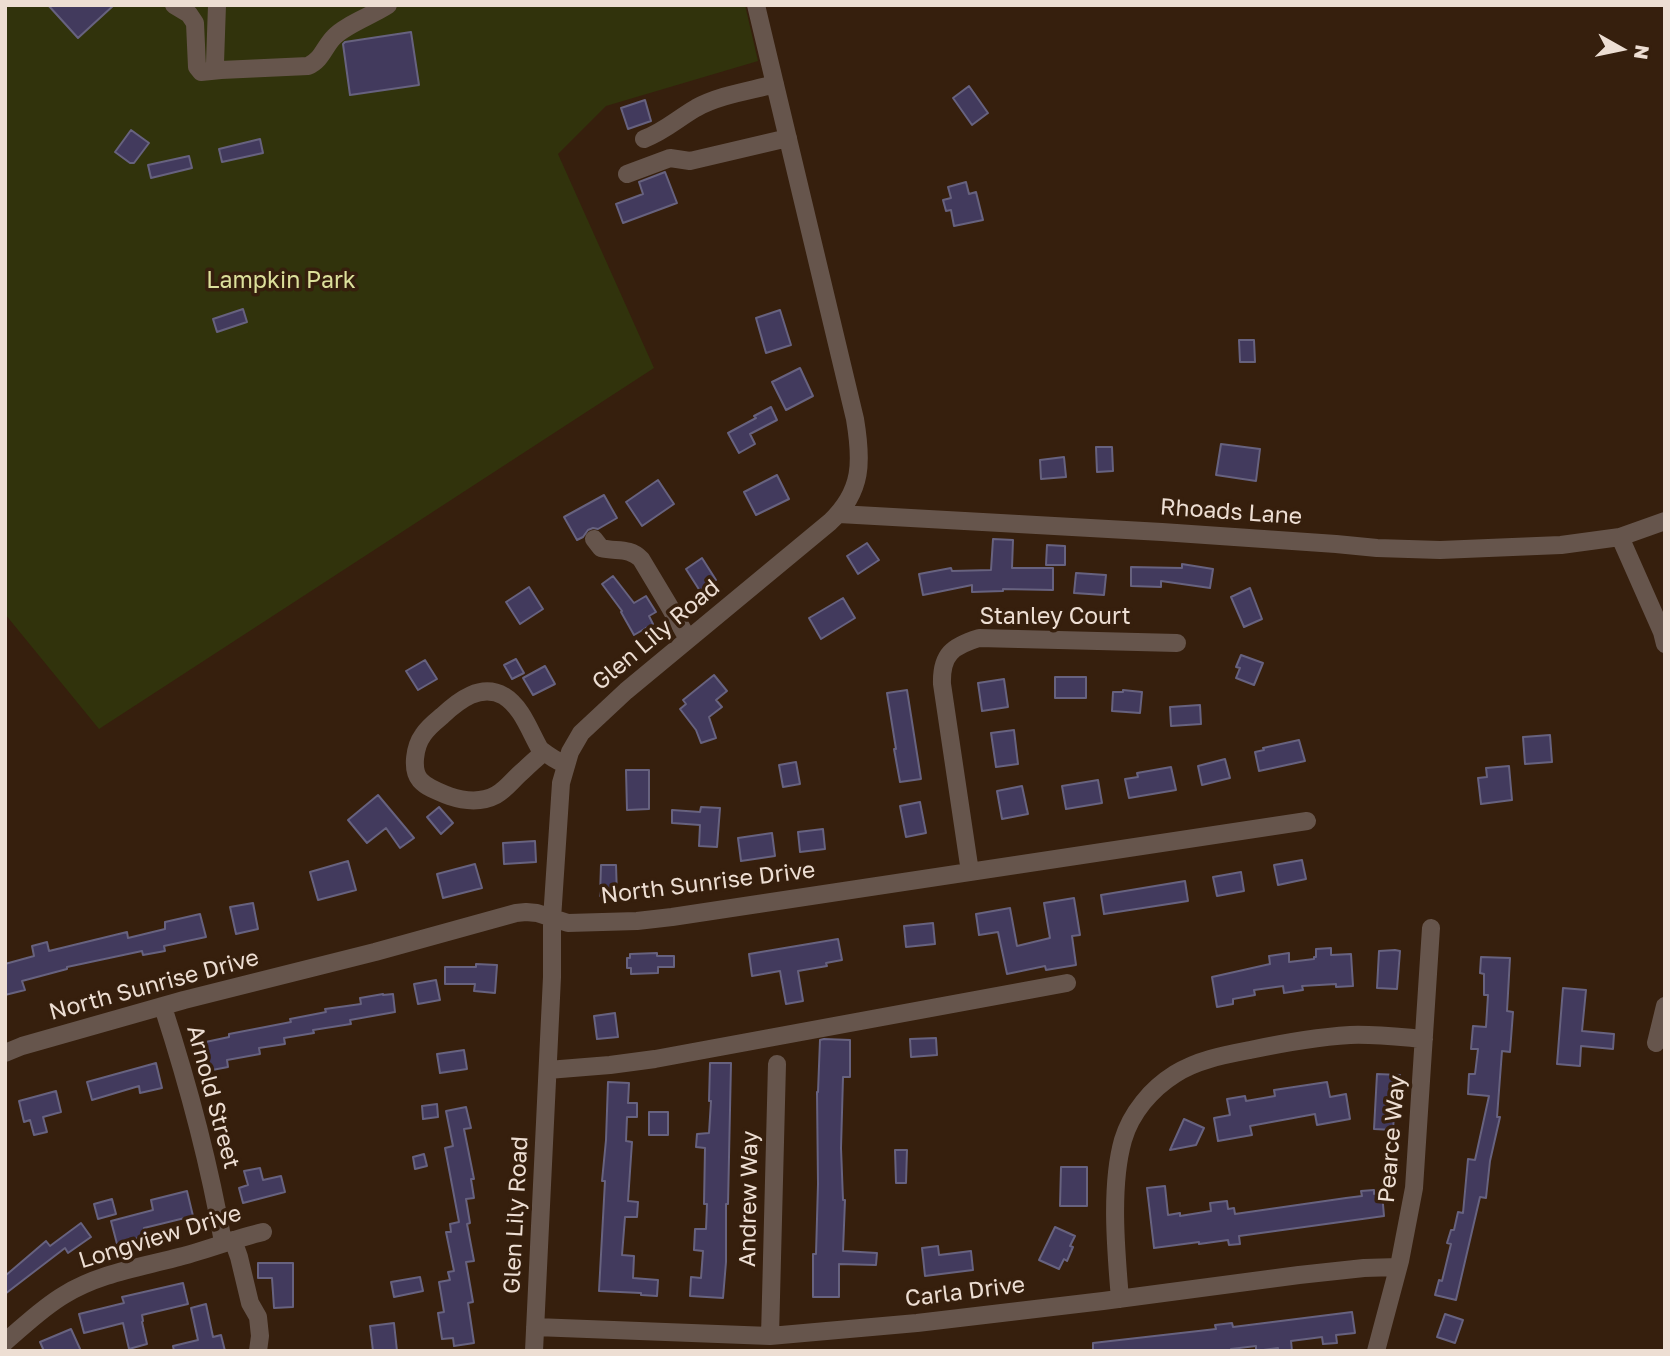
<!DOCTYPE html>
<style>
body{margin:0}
#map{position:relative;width:1670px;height:1356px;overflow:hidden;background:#361f0d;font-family:"Golos Text",sans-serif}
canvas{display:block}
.frame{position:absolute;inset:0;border:7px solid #edded3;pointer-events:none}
.north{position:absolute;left:1586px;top:14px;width:70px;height:70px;-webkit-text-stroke:5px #361f0d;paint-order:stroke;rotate:99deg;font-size:19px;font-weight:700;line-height:28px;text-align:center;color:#edded3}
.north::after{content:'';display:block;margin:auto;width:24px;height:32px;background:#edded3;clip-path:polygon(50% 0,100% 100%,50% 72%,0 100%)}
</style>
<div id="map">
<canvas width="1670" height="1356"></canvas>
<div class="frame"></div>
<div class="north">N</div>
</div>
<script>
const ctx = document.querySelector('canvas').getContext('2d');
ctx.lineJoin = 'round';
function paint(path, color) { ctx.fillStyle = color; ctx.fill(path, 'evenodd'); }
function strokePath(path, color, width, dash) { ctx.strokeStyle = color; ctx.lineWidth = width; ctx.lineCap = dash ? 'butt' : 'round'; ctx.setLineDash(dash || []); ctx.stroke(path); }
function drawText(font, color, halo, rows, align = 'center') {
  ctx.font = font + ' "Golos Text",sans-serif'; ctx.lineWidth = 7; ctx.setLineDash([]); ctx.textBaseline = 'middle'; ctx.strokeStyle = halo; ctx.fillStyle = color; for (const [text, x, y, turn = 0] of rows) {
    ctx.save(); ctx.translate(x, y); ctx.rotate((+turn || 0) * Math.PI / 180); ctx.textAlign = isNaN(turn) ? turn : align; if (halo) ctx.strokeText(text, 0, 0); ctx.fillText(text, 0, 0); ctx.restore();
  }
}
const green = new Path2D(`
 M5,5H745L758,61L606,106L558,154L654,368L99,729L5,614Z`);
const building = new Path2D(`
 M48,5H114L78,38Z
 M411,32L419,85L350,95L343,44L345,42Z
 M969,86L988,113L972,125L953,98Z
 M645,100L651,121L628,129L621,108Z
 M131,130L149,143L134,163H130L115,152Z
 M260,139L263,153L222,162L219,149Z
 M189,156L192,168L151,178L148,165Z
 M665,172L677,203L623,223L616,204L643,194L639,182Z
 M966,182L969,194L976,192L983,220L954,226L951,210L946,211L943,200L951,198L948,187Z
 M243,309L247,322L217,332L213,319Z
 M780,310L791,345L766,353L756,318Z
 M1239,340H1254L1255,362H1240Z
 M800,368L813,396L786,410L772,382Z
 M771,407L777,420L750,434L755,444L739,453L728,433L756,418L754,416Z
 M1221,444L1260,449L1256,481L1216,475Z
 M1096,447H1112L1113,471L1097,472Z
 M1064,457L1066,477L1041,479L1040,460Z
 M777,475L789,499L756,515L744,492Z
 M658,480L674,504L642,526L626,502Z
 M604,495L617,518L598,529L593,528L588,530L583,537L577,540L564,517Z
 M993,539L1013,540L1012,568H1053V590L1003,589V591L972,592V585L923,595L919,574L951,568L952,571L991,570Z
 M867,543L879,560L858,574L847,556Z
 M1047,545L1065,546V565H1046Z
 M702,558L716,580L700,591L686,569Z
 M1182,564L1213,569L1210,588L1161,581V587L1131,586V567L1182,568Z
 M1076,573L1106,575L1104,595L1074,593Z
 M613,576L634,603L646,596L656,612L649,616L653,624L634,635L621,612L622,611L602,584Z
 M529,587L543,609L520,624L506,602Z
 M1250,588L1262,619L1244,627L1231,597Z
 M843,598L855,618L821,639L809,618Z
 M1241,655L1263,663L1254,685L1236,678L1240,668L1236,667Z
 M516,659L524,673L512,679L504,665Z
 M425,660L437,679L418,690L406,671Z
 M545,666L555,684L533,695L523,678Z
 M714,675L727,691L716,700L722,707L709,717L716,738L701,743L696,730L680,709L686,704L683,700Z
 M1055,677H1086V698H1055Z
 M1004,679L1008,707L982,711L978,683Z
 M907,690L921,779L900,782L894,749H896L887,693Z
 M1123,690L1142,692L1140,713L1112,711L1113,692H1123Z
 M1200,705L1201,724L1171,726L1170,707Z
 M1014,730L1018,764L996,767L991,733Z
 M1550,735L1552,762L1525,764L1523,737Z
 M1299,740L1305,761L1259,771L1255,752L1264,750L1263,748Z
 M1225,759L1230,778L1202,785L1198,766Z
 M796,762L800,784L783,787L779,765Z
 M1509,766L1512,800L1481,804L1478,778L1487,777L1486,768Z
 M1171,767L1176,790L1129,798L1125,779L1138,777L1137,773Z
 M626,770H649V809L627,810Z
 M1098,780L1102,803L1066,809L1062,786Z
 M1022,786L1028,814L1002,819L997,791Z
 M378,795L414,838L400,848L386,828L367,843L348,820Z
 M920,802L926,833L906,837L900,806Z
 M439,807L453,823L441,834L427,817Z
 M701,807L720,808L717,847L699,846L700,825L672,823V810L700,812Z
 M823,829L825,849L800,852L798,832Z
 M772,833L775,856L741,861L738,838Z
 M535,841L536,862L504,864L503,843Z
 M1302,860L1306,879L1278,885L1274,865Z
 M348,861L356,890L318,900L310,872Z
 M475,864L482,888L443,898L437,874Z
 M601,865H616L617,896H600Z
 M1241,872L1244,891L1217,896L1213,877Z
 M1185,881L1188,901L1104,914L1101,895Z
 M1074,898L1080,935L1072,936L1076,965L1046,970L1045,966L1007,974L998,932L979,935L976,914L1010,908L1017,946L1050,938L1044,903Z
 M253,903L258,929L236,934L230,907Z
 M200,914L206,937L164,946L165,951L143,955L142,951L67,967V969L22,981L25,990L5,995V964L34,956L32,946L47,942L49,951L127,932L128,938L165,929V922Z
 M933,923L935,944L906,947L904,926Z
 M838,939L842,960L826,963L827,966L798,971L803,1001L786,1004L780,971L752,976L749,954Z
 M1331,948V955L1351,954L1353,986L1336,987V984L1302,986L1303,990L1284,993L1283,986L1254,990L1255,995L1233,999V1004L1217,1007L1212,977L1270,964L1269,956L1289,953V962L1314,959V957H1316V949Z
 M1395,950L1400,951L1397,989L1377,988L1379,951Z
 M657,953V956H674V967H658V973L631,974V968H627V958H630V954Z
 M1481,957L1510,958L1507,1011L1513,1012L1510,1052L1502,1051L1497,1117H1500L1490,1161L1486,1198L1480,1197L1456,1300L1435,1295L1439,1280L1442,1281L1451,1244L1447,1243L1451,1230H1454L1458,1212L1463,1213L1468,1159L1475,1160L1489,1096L1468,1094L1469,1074H1475L1478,1049H1471L1473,1026L1486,1027L1488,995H1484V974L1480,973Z
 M476,964L497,965L495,993L474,991L475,984H445V967H476Z
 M436,980L440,1000L418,1004L414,984Z
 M1563,988L1586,990L1582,1031L1614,1034L1613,1049L1581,1046L1580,1066L1557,1064Z
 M383,994V995L393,994L395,1012L350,1020L351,1024L313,1030L314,1033L284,1038L285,1044L259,1048L260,1054L227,1060L228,1067L207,1071L201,1043L229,1037V1034L291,1022L290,1019L326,1012L325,1009L361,1004L360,998Z
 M615,1013L618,1037L597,1039L594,1016Z
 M936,1038L937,1055L911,1057L910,1039Z
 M824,1039L850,1040V1077H843L841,1148L843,1200H845L843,1251L877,1253L876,1265L839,1264V1297H813V1254H816L818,1184L817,1092H818L820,1040Z
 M464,1050L467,1069L440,1073L437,1054Z
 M156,1063L162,1088L140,1093L139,1086L92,1100L87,1082Z
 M710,1063H731L728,1204H726V1262L723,1298L690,1296L691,1277L701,1278L703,1251L694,1250L695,1229H706L707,1204H704L705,1148L696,1147L697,1134L709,1133L711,1101H709Z
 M1377,1074L1400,1075L1397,1114H1394L1393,1130L1374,1129Z
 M608,1082L629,1083L628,1103H637V1117H627L626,1141L632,1142L628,1201L638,1202L637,1217H625L622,1255L634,1256L633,1278L658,1280L657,1296L641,1295V1293L599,1291L605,1181H602L606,1140Z
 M1327,1082L1330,1097L1346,1094L1350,1119L1317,1125L1315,1114L1250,1126L1252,1135L1218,1141L1214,1118L1230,1115L1227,1099L1245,1096L1246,1101L1275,1096L1274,1090Z
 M56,1091L61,1112L43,1117L47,1132L34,1135L30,1120L24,1122L19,1101Z
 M437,1104L438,1117L423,1119L422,1106Z
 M466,1107L471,1128L464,1129L474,1179H471L474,1198L466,1199L470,1223L467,1224L474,1261L466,1262L473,1302L468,1303L474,1343L454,1346L453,1338L442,1339L438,1313L444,1312L439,1282L450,1280L448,1272L454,1271L446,1232H451L450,1224L459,1222L445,1148L453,1146L446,1111Z
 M649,1112H668V1135H649Z
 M1184,1119L1204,1128L1196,1145L1170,1150Z
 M895,1150H907L906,1183H896Z
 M424,1154L427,1166L415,1169L413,1157Z
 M1061,1167H1087V1206H1060Z
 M260,1168L263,1180L281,1176L285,1192L243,1203L239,1188L248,1185L244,1171Z
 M1165,1186L1168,1215L1180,1213V1216L1211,1211L1210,1203L1227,1201L1228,1209L1234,1208L1235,1214L1346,1198L1362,1196L1361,1191L1374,1190V1194L1382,1193L1384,1216L1239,1236L1240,1244L1229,1245L1228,1240L1199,1244V1242L1154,1248L1147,1188Z
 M187,1191L193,1216L144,1228L146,1236L117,1244L111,1221L153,1210L151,1200Z
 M112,1199L116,1214L98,1219L94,1204Z
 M81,1223L91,1237L68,1253L65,1248L5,1294V1276L46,1241L50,1246Z
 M1055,1227L1075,1236L1070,1246L1073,1247L1067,1261L1064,1259L1059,1269L1039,1260Z
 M938,1246L939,1255L971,1251L973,1270L925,1276L922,1248Z
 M258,1263H293V1307L274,1308L272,1278H258Z
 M420,1277L423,1291L394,1297L391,1282Z
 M183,1283L188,1304L142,1315L143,1321L142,1322L147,1344L129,1349L123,1323L84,1333L79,1314L124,1303L122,1297Z
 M206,1304L213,1337L221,1335L225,1351H174L173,1346L198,1340L191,1308Z
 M1352,1312L1355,1333L1336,1335L1337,1343L1323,1344L1322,1337L1291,1341L1292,1351H1278V1348L1256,1351V1346L1231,1349V1351H1093V1343L1216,1329L1215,1325L1232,1323L1233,1327Z
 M1445,1314L1463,1320L1455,1343L1437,1337Z
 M394,1323L397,1351H373L370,1326Z
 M71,1329L81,1351H44L40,1342Z`);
const minor = new Path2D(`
 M174,5L189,14L195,23L197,67L201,72L221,70
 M217,5L215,63L217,68L221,70L308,66C322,60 324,47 334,37C345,25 373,15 388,5
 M644,139C665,131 677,119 696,108C720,95 749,91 775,84
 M627,174L670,158L690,161L788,138
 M839,514L1162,532L1336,544L1377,548L1440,550L1561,545L1620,537L1665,521
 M1620,537L1662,632L1665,644
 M594,539L601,548C616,552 629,547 641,559L668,604L688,639
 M544,752C537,758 530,764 524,770C514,778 507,789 496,795C481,803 464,801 449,796C439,792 427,788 420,780C411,769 415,746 423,735C428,727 436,721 442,716C459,700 481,683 504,696C522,707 530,732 540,749C549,756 557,761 566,765
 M970,872L942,684C941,654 953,646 979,638L1177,643
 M163,1007C188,1084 209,1162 223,1242
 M1656,1043L1665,1006
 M5,1053L22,1046L184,1000L375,952L516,913L526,912L537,913L568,923L637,921L672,917L1307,821
 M548,1070L610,1065L655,1059L1067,983
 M233,1240L239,1257L250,1303L258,1317L260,1336L258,1351
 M1120,1299C1116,1251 1110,1186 1123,1140C1131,1113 1151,1089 1175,1074C1197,1060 1224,1055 1250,1050C1283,1043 1317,1037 1350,1035C1375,1034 1400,1037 1424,1039
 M535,1327L770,1336L917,1323L1103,1301L1299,1275L1364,1268L1398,1267
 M770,1336L777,1064
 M5,1342C24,1326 42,1308 64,1295C98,1274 137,1268 175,1258C205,1251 233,1239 263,1232
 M534,1351L552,977V919L561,783L570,752L581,733L626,691L830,522C863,491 862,461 855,419L756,5
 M1376,1351L1400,1261L1414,1188L1431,928`);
const parkNames = [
 ["Lampkin Park",281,281]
];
const streetNames = [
 ["Rhoads Lane",1231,512,4],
 ["Stanley Court",1055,617],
 ["Glen Lily Road",656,635,-40],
 ["North Sunrise Drive",708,883,-7],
 ["North Sunrise Drive",154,985,-15],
 ["Arnold Street",213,1097,75],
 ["Pearce Way",1392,1139,-85],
 ["Andrew Way",749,1199,-89],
 ["Glen Lily Road",516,1215,-87],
 ["Longview Drive",160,1237,-17],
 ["Carla Drive",965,1292,-7]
];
paint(green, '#31330c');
paint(building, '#423a5d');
strokePath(building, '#67627f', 2);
strokePath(minor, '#66554c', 18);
drawText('23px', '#dce09b', '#361f0d', parkNames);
drawText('23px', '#edded3', '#361f0d', streetNames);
</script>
